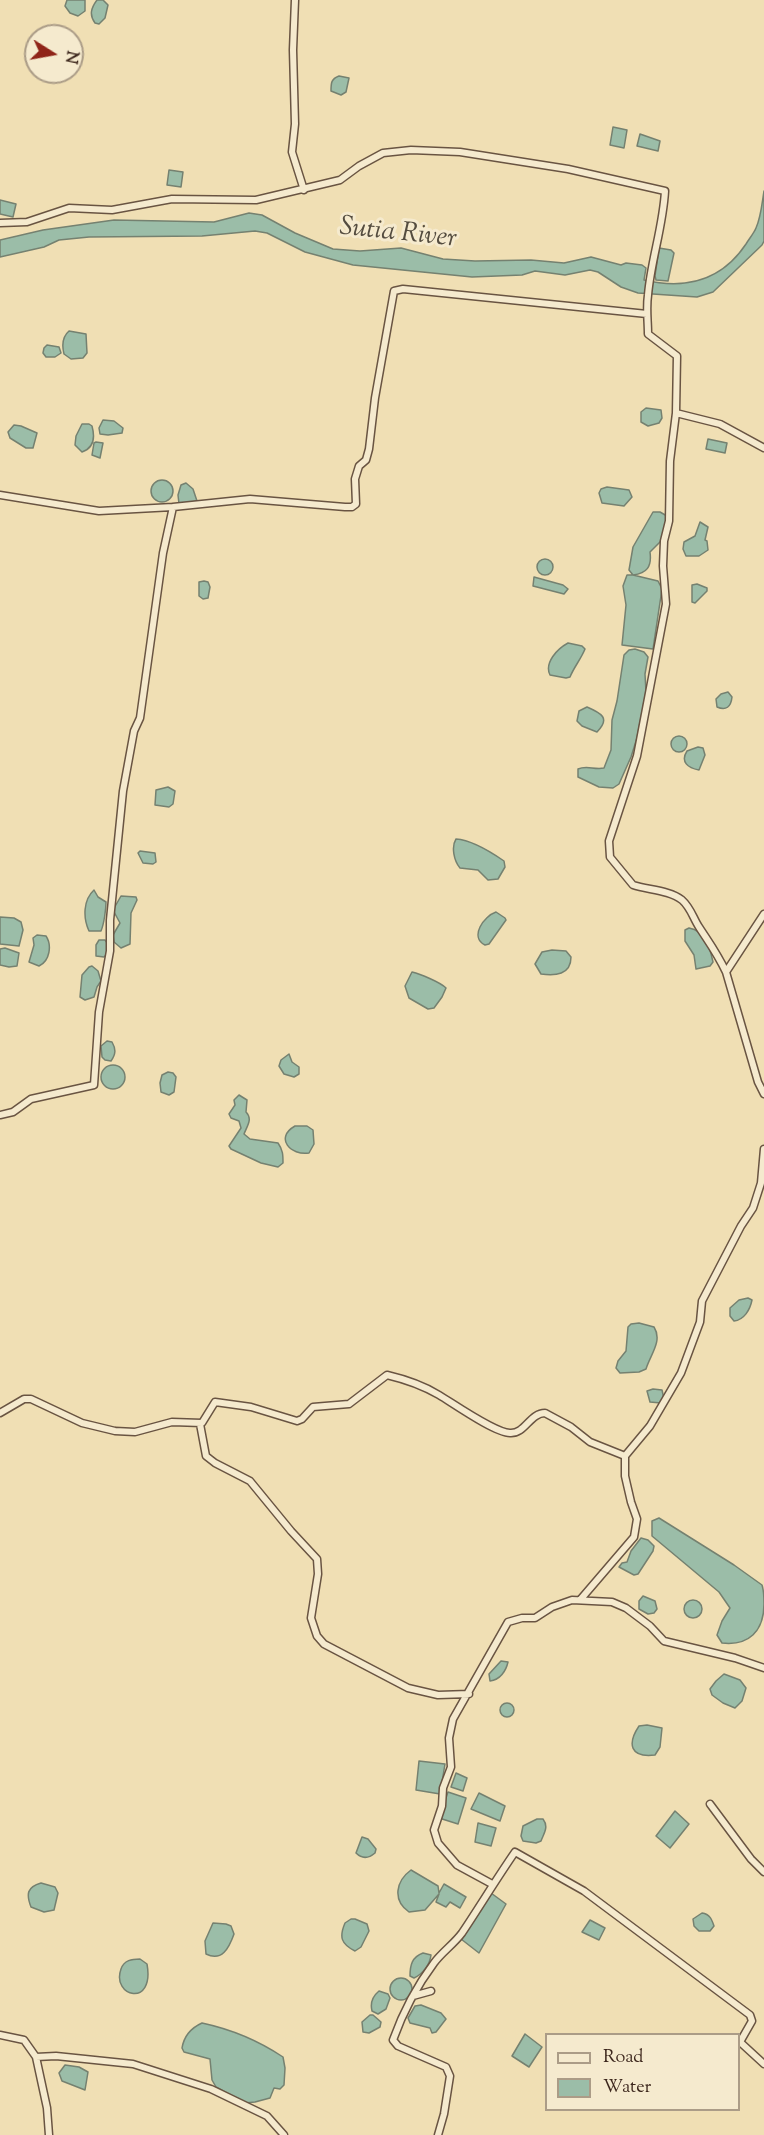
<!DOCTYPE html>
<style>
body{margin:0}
#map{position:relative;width:764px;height:2135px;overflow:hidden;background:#f0dfb4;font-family:"Sorts Mill Goudy",serif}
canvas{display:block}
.legend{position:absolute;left:545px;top:2033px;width:195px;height:78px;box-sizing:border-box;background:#f5eace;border:2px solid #ab9c87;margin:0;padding:8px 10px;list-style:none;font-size:18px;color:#3c261c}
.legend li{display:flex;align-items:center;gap:12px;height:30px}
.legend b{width:30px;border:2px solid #ab9c87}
.north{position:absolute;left:24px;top:24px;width:60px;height:60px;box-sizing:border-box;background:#f5eace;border:2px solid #ab9c87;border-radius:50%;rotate:101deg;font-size:16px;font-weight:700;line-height:24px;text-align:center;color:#3c261c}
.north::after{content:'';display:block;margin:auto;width:21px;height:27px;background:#8f2418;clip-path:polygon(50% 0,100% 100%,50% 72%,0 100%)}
</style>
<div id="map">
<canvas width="764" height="2135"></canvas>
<ul class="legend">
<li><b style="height:8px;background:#f5eace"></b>Road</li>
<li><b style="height:16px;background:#9bbda8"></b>Water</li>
</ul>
<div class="north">N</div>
</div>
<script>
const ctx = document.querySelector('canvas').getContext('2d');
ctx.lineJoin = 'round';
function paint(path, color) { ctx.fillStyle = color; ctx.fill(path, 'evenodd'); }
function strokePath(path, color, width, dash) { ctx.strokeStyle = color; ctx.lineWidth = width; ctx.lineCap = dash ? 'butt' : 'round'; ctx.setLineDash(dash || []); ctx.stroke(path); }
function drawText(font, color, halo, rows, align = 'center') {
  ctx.font = font + ' "Sorts Mill Goudy",serif'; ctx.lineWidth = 6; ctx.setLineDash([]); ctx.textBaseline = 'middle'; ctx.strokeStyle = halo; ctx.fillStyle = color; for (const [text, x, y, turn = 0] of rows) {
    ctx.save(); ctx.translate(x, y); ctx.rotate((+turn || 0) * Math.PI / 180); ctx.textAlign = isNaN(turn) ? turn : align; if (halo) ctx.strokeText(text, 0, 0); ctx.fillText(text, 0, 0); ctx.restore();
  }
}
const water = new Path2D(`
 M67,0H85V11L78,16L70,13L65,6Z
 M97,0H103L108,5L105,18L99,24L95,23C89,15 91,8 97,0Z
 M339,76L349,78L346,92L341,95L331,91C331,83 331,79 339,76Z
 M613,127L627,130L624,148L610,145Z
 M640,134L660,141L658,151L637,146Z
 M169,170L183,172L181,187L167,185Z
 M764,191V241L762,245L713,292L697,297L638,293L621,287L598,272L590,270L565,275L535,271L522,275L472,277L353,265L305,252L267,233L255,231L202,236L89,237L59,240L44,247L0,257V240L43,230L114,220L214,222L249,213L262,215L295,233L333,249L360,251L401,248L443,259L475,261L531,260L564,263L591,257L621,265L626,263L642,265L646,268L644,280C686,290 722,280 746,244C749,239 754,233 756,228C761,217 762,203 764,191Z
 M0,200L16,204L13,217L0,214Z
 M659,248L671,250L674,253L668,281L656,280L655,276Z
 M69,331L86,334L87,353L83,358L71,359L64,354C62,346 62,337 69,331Z
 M47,345L59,347L61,353L55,357H46L43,353L44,348Z
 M646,408L661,410L662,418L659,423L648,426L641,422V412Z
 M103,420L114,421L123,428L122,433L108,435L100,434L99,428Z
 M82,424H89L92,426C95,437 94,448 82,452L75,445L76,436Z
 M14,425L21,426L37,433L33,448H26L10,438L8,432Z
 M708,439L727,443L725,453L706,449Z
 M96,442L103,443L100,458L92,455L94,443Z
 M151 491a11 11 0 1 1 22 0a11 11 0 1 1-22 0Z
 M186,483L193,489L197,501L179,504L178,495L181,485Z
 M607,487L629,490L632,497L624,506L602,503L599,493L601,489Z
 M653,512H660L667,516L663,539L650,552C652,567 647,573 633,575L658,581L662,589L653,649L622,645L626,605L623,586L627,575H633L629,570L633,547Z
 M700,522L708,527L705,540L707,541L708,550L699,556H686L683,549L684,542L695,536Z
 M537 567a8 8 0 1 1 16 0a8 8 0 1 1-16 0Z
 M534,577L563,585L568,589L564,594L533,586Z
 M204,581L208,582L210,587L208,598L203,599L199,596V582Z
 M697,584L707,588V591L695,603L692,602V585Z
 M568,643L582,646L585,649C581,659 574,667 570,677L566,678L550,675C544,663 557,649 568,643Z
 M635,649L644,652L648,657L645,674L646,692L637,738L631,757L619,784L613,788L599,787L578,777V769C587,765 594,770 604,768L611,750L612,720L617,701L624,655L629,650Z
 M728,692L732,697C731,707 726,711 717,707L716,699L721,694Z
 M587,707C601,713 611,718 597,732L582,726L577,721L579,711Z
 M671 744a8 8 0 1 1 16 0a8 8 0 1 1-16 0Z
 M698,747L703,748L705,755L699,770C688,768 680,762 687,751Z
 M168,787L175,791L173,804L169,807L155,805L156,790Z
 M456,839C472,840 491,852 504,861L505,867L498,879L488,880L478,870L460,868C454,861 451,847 456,839Z
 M140,851L155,853L156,862L153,864L143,863L138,853Z
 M94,890L98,897L106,902C106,909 104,924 101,931H89C83,918 83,900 94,890Z
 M121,896L136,897L137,900L131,913L130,944L121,948L114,942L113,935L120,923L113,910Z
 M496,912L505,918L506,920L489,944L485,945C469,937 484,916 496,912Z
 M0,917L14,918L21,922L23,930L19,946L0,944Z
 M689,928C706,931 710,948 713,962L710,966L696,969L694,955L685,941V930Z
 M37,935L46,936C52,945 50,961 39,966L29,962L34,945L33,938Z
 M99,940H105L108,944L107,954L104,957L96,956V945Z
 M5,948L19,953L17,966L9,967L0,965V949Z
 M552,950L566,951L571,957C571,975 555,976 541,974L535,964L542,952Z
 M92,966L98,971L101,981L97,987L94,997L85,1000L80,997L82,975L89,967Z
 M412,972C420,974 440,982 446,988L442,997L434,1008L428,1009L409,998L405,986Z
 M107,1041L112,1042C116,1049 116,1054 111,1061L105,1060L102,1057L101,1046Z
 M289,1054L292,1062L299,1067V1074L294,1077L284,1074L279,1066L281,1060Z
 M101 1077a12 12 0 1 1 24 0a12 12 0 1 1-24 0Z
 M168,1072L173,1073L176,1077L174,1092L169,1095L161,1092L160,1083L162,1075Z
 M239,1095L247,1100L246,1112C253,1119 247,1126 244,1134L250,1139L278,1143C283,1150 283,1155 283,1163L278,1167L261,1163L231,1149L229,1146L241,1128L239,1121L231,1118L229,1114L235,1105L234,1100Z
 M295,1126H307L313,1130L314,1144L309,1153C291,1156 274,1138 295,1126Z
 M748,1298L752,1300C750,1310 744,1320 734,1321L730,1316V1308L739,1300Z
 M639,1323L654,1327C663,1341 650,1355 646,1369L639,1372L620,1373L616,1368L618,1361L626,1351L628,1327L631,1324Z
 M653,1389L662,1390L664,1399L661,1403L650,1402L647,1391Z
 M659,1518L734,1565L762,1585C764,1591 764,1597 764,1604C764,1631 749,1646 722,1643L717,1635L722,1621L730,1608L719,1592L652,1536V1521Z
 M641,1538L648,1540L654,1546L653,1551L638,1574L634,1575L619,1567L622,1563L627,1562L631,1551Z
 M643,1596L655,1601L657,1609L654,1613L648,1614L639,1609V1601Z
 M684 1609a9 9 0 1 1 18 0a9 9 0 1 1-18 0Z
 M501,1661L508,1662C506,1671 500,1680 490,1681L489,1674Z
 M724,1674L740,1680L746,1688L742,1701L735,1708L723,1703L712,1695L710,1689L716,1681Z
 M500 1710a7 7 0 1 1 14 0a7 7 0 1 1-14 0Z
 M647,1725L662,1728L660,1747L655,1755C630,1758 627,1744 639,1726Z
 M419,1761L445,1764L440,1794L416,1790Z
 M456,1773L467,1778L463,1791L451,1787Z
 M448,1792L466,1798L458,1824L439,1818Z
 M479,1793L505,1806L500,1821L471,1809Z
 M675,1811L689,1824L670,1848L656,1836Z
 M537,1819H543C549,1827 544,1833 541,1841L536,1843L523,1841L521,1836L523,1826Z
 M478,1823L496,1828L491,1846L475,1842Z
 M362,1837L368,1839L376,1849L375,1853C368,1859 362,1859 356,1853Z
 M411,1870L438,1886L439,1893L444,1884L466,1897L460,1908L450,1902L446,1907L436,1902L439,1894L425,1910L409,1912C392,1900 396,1881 411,1870Z
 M41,1883L55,1887L58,1893L54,1910L44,1912L31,1907C26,1894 27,1887 41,1883Z
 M491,1893L506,1904L479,1953L461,1939Z
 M702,1913C710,1914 712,1920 714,1926L710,1931H699L694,1926L693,1919Z
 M351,1919H355L367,1924L369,1931L361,1947L355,1951C341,1944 339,1937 345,1923Z
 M590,1920L605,1928L599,1940L582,1932Z
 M213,1923L226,1924L231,1926L234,1934C229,1948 222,1962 206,1954L205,1941Z
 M423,1953L431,1955C430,1964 423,1974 414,1978L410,1976C410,1965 412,1957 423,1953Z
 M140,1959L147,1964C155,2008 111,1997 121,1969C124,1960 132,1959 140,1959Z
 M390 1989a11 11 0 1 1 22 0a11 11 0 1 1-22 0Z
 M379,1991L388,1994L390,1998L386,2009L378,2014L372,2011C370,2003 373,1996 379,1991Z
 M421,2005L441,2013L446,2019L436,2032L432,2033L430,2028L410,2023L408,2018L415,2006Z
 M370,2015H373L381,2022L380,2027L369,2033L363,2032L362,2022Z
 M202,2023C230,2029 259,2041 283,2057L285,2068L284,2085L280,2089L274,2088L270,2098L255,2102L245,2103L216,2087L212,2080L210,2059L184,2052L182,2048C184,2036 191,2028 202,2023Z
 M525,2034L542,2047L529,2067L512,2056Z
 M65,2065L79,2067L88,2072L85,2090L62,2081L59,2073Z`);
const street = new Path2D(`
 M295,0L293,50L295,124L292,152L304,190
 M0,223L27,222L69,208L112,210L172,199L256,200L340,180L359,166L383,153L411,150L460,152L568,169L665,191C663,227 651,260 648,295C646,308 648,321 648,334L677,356L676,413L670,461L669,521L664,541L663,566L666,604L637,756L609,841L610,857L633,885C648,890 669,890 682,900C691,908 693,918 699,927C710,944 717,953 726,972L764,914
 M676,413L720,424L764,448
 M0,495L99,511L173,507
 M726,972L758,1082L764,1094
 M0,1115L13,1112L31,1099L94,1085L99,1012L110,951V920L123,791L134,731L140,718L163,553L173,507L250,499L345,507H352L356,504L355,479L359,466L366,460L369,449L375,398L394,291L403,289L647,314
 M0,1413L24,1399H31L82,1423L115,1431L135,1432L172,1422L202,1423L215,1402L251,1407L297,1421L302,1419L313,1407L349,1404L387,1375C404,1379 424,1386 439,1395C454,1404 495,1433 510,1433C525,1434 530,1413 545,1413L571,1427L590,1442L625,1456
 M200,1424L206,1456L215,1463L250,1481L291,1531L317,1559L318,1574L311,1618L317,1636L324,1644L408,1688L438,1695L469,1694
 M580,1600L634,1537L637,1519L631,1502L625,1476V1456L650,1426L681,1373L700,1322L702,1301L741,1226L753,1208L761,1183L764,1149
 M710,1804L751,1859L764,1872
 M492,1884L457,1865L438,1843L434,1830L442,1806L443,1788L451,1767L449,1738L453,1719L508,1622L522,1618H535L552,1607L572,1600L612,1602L626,1608L650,1626L664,1641L735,1658L764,1668
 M413,1996L431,1991
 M0,2035L24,2040L36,2057L56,2056L133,2064L211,2089L267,2116L284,2135
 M36,2057L47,2108L49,2135
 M438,2135L444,2114L450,2076L446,2067L398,2046L393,2040C403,2012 416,1987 434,1963C442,1952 454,1944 462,1933C480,1906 497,1878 515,1852L584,1891L750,2015L752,2021L740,2042L764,2064`);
const waterNames = [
 ["Sutia River",398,235,6]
];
paint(water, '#9bbda8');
strokePath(water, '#758170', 1.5);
strokePath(street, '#695442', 9);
strokePath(street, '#f5eace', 6);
drawText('italic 27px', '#544c3f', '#f5eace', waterNames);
</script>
